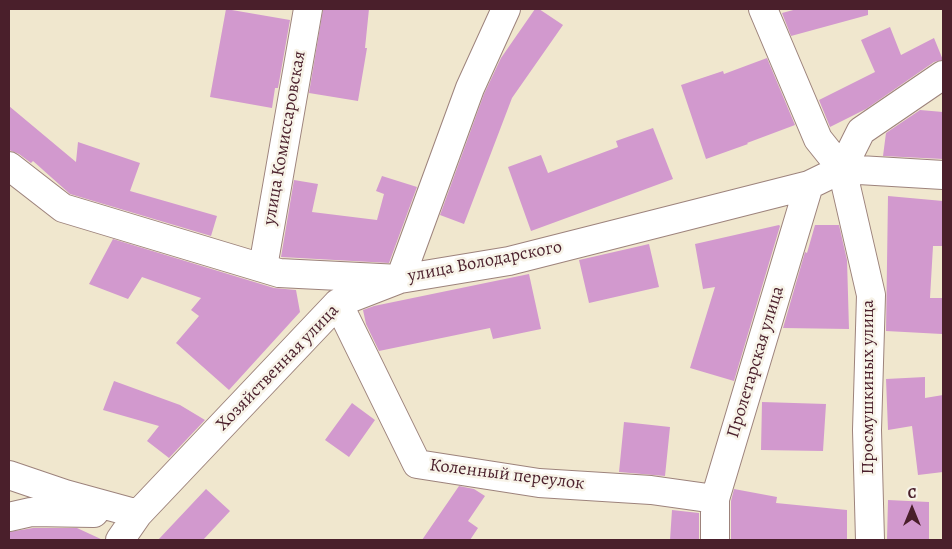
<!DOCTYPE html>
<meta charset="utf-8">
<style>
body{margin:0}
#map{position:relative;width:952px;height:549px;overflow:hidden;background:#f0e7ce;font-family:Alegreya,serif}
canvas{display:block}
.frame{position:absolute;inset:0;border:10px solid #4a1f2b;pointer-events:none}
.north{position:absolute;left:887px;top:484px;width:50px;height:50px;-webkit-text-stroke:4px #f7f3e8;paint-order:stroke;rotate:0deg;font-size:14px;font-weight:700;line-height:20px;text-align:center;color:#4a1f2b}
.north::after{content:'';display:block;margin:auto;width:18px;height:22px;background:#4a1f2b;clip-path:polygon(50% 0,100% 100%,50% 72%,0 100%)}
</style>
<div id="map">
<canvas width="952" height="549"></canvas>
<div class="frame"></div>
<div class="north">С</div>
</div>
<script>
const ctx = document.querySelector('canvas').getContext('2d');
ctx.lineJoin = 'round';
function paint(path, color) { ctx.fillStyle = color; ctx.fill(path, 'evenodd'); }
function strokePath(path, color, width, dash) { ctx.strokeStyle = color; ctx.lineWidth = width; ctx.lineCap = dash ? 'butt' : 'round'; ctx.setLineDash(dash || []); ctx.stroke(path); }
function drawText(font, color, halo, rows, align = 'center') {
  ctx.font = font + ' Alegreya,serif'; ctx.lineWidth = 5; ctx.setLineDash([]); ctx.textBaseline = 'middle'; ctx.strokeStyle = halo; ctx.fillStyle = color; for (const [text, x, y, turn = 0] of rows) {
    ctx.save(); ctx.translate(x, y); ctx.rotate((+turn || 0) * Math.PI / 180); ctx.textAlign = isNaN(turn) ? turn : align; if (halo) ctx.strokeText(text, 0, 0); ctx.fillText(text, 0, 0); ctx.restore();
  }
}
const building = new Path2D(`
 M226,9L290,20L278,88H275L272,108L210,97Z
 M323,9H369L365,48H367L358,101L309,93Z
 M535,9H539L563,25L512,98L464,224L440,215L484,94L501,58Z
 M797,9H868V15L791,36L782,13Z
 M890,27L901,55L934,38L943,60L934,62L866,109L830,127L819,100L875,72L861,40Z
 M767,58L795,125L747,143L748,144L706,159L681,85L723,71L724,74Z
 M9,106L76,162L78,142L140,163L130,191L217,216L211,236L70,194L33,161L31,163L19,154L9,150Z
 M920,110L943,112V159L883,156L886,133Z
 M653,128L673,179L531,231L508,167L541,155L548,173L618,147L616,141Z
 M382,176L417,187L389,263L281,257L294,180L318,184L312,212L377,220L384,194L376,191Z
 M888,196L943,201V246H933L930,298H943L942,334L886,331Z
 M779,225L780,226L734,381L690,368L715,287L703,289L695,244Z
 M815,225H839L847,260L849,329L783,328L805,252L807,253Z
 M113,239L274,288L296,290L300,312L229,390L176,343L199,316L191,310L201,298L142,277L128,299L89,284Z
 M649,244L659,287L589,303L579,260Z
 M529,274L541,329L493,339L490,328L379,351L366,324L363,310L374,306Z
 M925,377V398L943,395V472L918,475L912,426L888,430L886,379Z
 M114,381L180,405L205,420L169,458L147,441L159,426L103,410Z
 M762,402L826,404L823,451L761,450Z
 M352,403L375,420L349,457L325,440Z
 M624,422L670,427L665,476L619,472Z
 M459,486L474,489L485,496L468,521L478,528L470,540H422Z
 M206,489L230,511L203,540H158Z
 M734,489L777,497L776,503L847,510V540H731V501Z
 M888,500L929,502V540H887Z
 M672,510L699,513V540H670Z
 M33,528H77L103,540H9V532Z`);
const minor = new Path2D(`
 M763,9L818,139L842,169
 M9,166L63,208L279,273L400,279L509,261L809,185L842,169L943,175
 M263,267L308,9
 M338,303L417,464L539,483L651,490L715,499
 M9,475L65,494L138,514
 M9,517L31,512L94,513
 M120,540L138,514L338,303L400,279L470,88L506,9
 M715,540V499L809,185
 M870,540L867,430L871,295L842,169L861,131L943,75`);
const streetNames = [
 ["улица Комиссаровская",285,138,-80],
 ["улица Володарского",485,262,-11],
 ["Пролетарская улица",756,362,-73],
 ["Хозяйственная улица",278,368,-46],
 ["Просмушкиных улица",869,387,-90],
 ["Коленный переулок",507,475,7]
];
paint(building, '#d299ce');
strokePath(minor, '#9d837c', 30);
strokePath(minor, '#fff', 28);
drawText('18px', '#4a1f2b', '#f7f3e8', streetNames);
</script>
